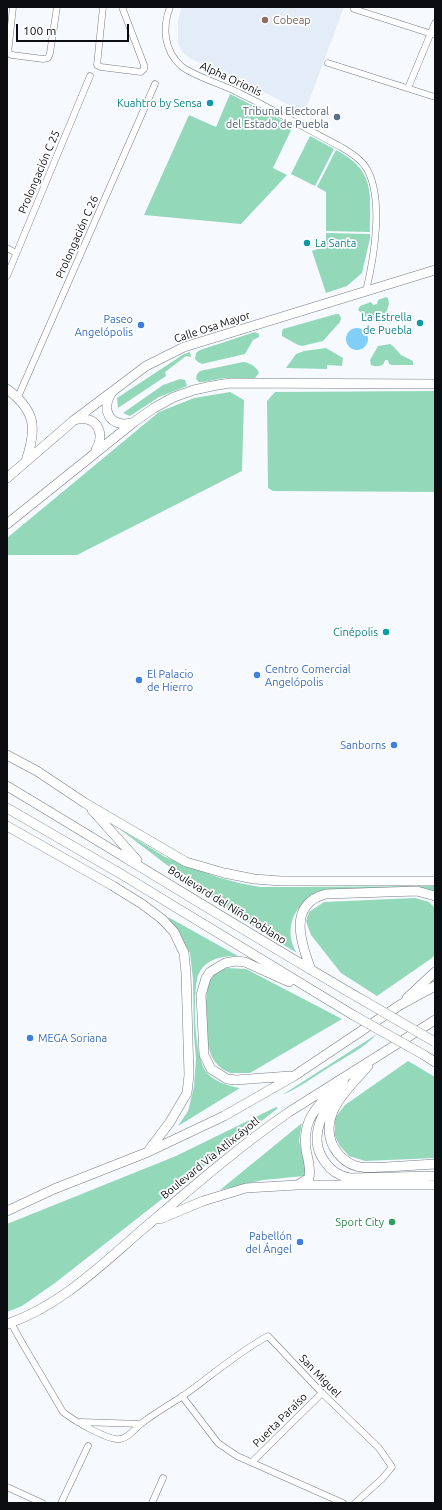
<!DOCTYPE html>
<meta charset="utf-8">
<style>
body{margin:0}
#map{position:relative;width:442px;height:1510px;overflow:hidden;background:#f6faff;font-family:Ubuntu,sans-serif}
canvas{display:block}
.frame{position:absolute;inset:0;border:8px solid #0b0d10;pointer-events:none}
.scale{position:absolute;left:16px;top:24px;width:113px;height:18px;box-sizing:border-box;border:2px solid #0b0d10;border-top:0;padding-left:5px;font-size:12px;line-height:14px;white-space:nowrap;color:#0b0d10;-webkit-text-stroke:3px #fff;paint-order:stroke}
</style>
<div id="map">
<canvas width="442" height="1510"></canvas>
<div class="frame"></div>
<div class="scale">100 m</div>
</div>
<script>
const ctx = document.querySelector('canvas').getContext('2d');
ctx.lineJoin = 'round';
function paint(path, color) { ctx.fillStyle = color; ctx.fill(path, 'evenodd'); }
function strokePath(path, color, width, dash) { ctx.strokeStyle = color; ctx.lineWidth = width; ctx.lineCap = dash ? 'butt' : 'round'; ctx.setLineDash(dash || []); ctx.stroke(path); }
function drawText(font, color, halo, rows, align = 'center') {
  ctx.font = font + ' Ubuntu,sans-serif'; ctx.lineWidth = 3.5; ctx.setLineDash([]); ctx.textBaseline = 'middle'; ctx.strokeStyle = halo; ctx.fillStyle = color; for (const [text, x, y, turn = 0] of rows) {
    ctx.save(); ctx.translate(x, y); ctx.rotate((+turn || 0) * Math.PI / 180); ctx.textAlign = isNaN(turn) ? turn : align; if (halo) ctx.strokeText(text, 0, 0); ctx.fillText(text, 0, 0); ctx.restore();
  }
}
const built = new Path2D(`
 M182,7H344L306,109L302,107L300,111L237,78L191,59L182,52L178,42V20Z`);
const green = new Path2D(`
 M230,94L293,126L273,168L287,175L241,224L144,215L189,115L216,127Z
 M310,136L334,149L315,186L291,174Z
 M336,150C376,171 370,193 370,232L326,231V192L317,187Z
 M326,233L370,234V238L362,273L347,286L326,293L312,251L326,246Z
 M386,297L388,298L389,304L385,317L373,321L369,317H366L358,310L360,306L371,302L373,305L377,304L378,300Z
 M336,314H339L341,318L340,322L323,341L302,346L298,345L282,336V331L283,329Z
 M255,332L259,334V337L253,340L245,354L202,364L198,362L195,359L196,353L200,350Z
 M390,344L393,346L401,355L413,361V365H392L389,364L388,360H385L384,363C382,367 375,367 371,365L370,360L378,346Z
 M326,348L343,358L342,366L327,365V369L286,368L296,354L304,351Z
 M190,352L191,357L186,356L165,372L166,376L118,408L117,398L184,354Z
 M243,362C249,362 257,367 259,373L255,378H225L203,382H199L196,379L197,374L200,371Z
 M180,379L185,380L187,386L159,397L130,416L123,413L163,385Z
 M435,391V492L273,491L268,488L267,401L275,392Z
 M230,392L244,400L242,471L77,555H7V538L159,412L194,398Z
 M117,827L165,857L217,877L239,883L260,887H295L435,886V892L424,888L333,889C302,892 279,924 297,953C233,916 176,872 117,827Z
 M415,898L429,902L435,908V954L432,958L377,996L341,973L311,935L306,921L309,912L324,902Z
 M168,917L238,956C226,956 213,957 204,966C201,969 197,976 197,980C193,1000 194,1058 207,1073C215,1082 229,1086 240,1088L178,1126L188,1111L194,1087L196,1058L194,1036L193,979L190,953Z
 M227,968L246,969L342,1019L250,1073H230L222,1069L215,1062L211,1055L208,1045L206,1002L207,988L211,975Z
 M377,1034C363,1049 345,1057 328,1068C312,1078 299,1088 282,1095Z
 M408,1061L435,1077V1158L365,1161L349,1156L340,1146L335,1136V1118L345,1105Z
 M276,1107L278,1108L55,1283L22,1306L7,1312V1224L176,1156Z
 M302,1123L299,1141L307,1172L304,1176L263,1180L220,1190Z`);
const water = new Path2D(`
 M346 339a11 11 0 1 1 22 0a11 11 0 1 1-22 0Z`);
const street = new Path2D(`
 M13,7L8,53L12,55L43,59L48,58L50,53L57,7
 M103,7L97,65L101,67L141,72L144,69V65L122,7
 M170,7C162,28 164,50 181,66C193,76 224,85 239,93C274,110 307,129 341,147C351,153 361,159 367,169C384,200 374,258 366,291
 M354,9L435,35
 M328,63L435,97
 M408,88L435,23
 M7,248L16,253
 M7,276L90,76
 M18,397L155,84
 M11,1323L21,1341L63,1412C73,1420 108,1441 120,1439C129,1438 135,1428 142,1423C155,1413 169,1405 183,1396C211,1376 237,1353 268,1336L322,1393L379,1448L392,1467L382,1479L355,1503
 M182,1396L218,1443L237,1456L343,1503
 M81,1422L141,1424
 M252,1462L322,1393
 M7,1487L42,1503
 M61,1503L88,1446
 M152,1503L163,1478`);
const secondary = new Path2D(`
 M7,389C36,411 37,428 26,461
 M112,392C100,410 110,428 132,423
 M74,420C96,414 106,432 96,450
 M7,478L73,421L146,366L184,347L435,270
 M7,524L134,422L154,408L174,397L194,390L212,386L230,383L435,384
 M7,755L37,771L85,803L186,862L224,873L254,879L281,881H435
 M7,786C127,858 245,932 366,1002
 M7,808L121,874L353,1015
 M92,810L137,860
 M7,826L113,886L142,904L162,919L174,932L184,953L186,973L189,1075L187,1093L170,1122L149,1150
 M311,970C301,943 287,904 326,894L417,891L435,896
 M289,982L245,962L236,961L225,963L210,972L206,978L201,995L204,1055L211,1069L227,1079L236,1080L290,1076
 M407,998L435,972
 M424,1055L435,1062
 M368,1066C349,1088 318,1114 333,1146C338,1155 346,1163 356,1166C365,1169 376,1167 386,1167C402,1166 419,1165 435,1164
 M344,1079C329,1104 304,1134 325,1162C331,1171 339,1176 350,1178L435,1176
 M299,1184L309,1178C311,1168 308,1160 306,1150C302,1120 316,1109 333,1088
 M7,1211L54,1189L148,1152L224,1116L294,1076L400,1005L435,986
 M160,1219L203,1201L246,1188L297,1185H435
 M7,1324C63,1305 105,1261 149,1224C195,1185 240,1146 289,1112L435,1020`);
const secondaryBridge = new Path2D(`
 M366,1002L435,1042
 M353,1015L424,1055`);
const markers = [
 [265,20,4,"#8d6e63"],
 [210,103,4,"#0f9aa8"],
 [337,117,4,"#5c6f8a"],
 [307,243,4,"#0f9aa8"],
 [420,323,4,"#0f9aa8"],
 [141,325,4,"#3f7fe0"],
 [386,632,4,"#0f9aa8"],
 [257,675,4,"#3f7fe0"],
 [139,680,4,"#3f7fe0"],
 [394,745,4,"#3f7fe0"],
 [30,1038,4,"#3f7fe0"],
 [392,1222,4,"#2e9e5b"],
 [300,1242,4,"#3f7fe0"]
];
const educationNames = [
 ["Cobeap",273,20]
];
const streetNames = [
 ["Alpha Orionis",231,79,25],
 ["Prolongación C 25",39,172,-67],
 ["Prolongación C 26",77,237,-66],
 ["Calle Osa Mayor",212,327,-18],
 ["Boulevard del Niño Poblano",227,905,32],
 ["Boulevard Vía Atlixcáyotl",210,1158,-39],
 ["San Miguel",320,1376,46],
 ["Puerta Paraíso",280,1420,-45]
];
const cultureNames = [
 ["Kuahtro by Sensa",202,103],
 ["La Santa",315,243,"left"],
 ["La Estrella",412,317],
 ["de Puebla",412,330],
 ["Cinépolis",378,632]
];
const serviceNames = [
 ["Tribunal Electoral",329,111],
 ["del Estado de Puebla",329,124]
];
const shopNames = [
 ["Paseo",133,319],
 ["Angelópolis",133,332],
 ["Centro Comercial",265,669,"left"],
 ["Angelópolis",265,682,"left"],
 ["El Palacio",147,674,"left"],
 ["de Hierro",147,687,"left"],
 ["Sanborns",386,745],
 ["MEGA Soriana",38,1038,"left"],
 ["Pabellón",292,1236],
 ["del Ángel",292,1249]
];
const leisureNames = [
 ["Sport City",384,1222]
];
paint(built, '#e4ecf7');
paint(green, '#94d8ba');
paint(water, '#81cef8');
strokePath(street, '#777d84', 7);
strokePath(secondary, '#777d84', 10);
strokePath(street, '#fff', 6);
strokePath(secondary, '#fff', 9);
strokePath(secondaryBridge, '#777d84', 10, []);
strokePath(secondaryBridge, '#fff', 9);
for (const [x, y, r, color] of markers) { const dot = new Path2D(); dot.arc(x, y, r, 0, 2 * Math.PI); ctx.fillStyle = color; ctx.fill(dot); strokePath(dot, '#fff', 1.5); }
drawText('11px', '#785e54', '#fff', educationNames, 'left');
drawText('11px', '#0b0d10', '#fff', streetNames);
drawText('11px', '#0d838f', '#fff', cultureNames, 'right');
drawText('11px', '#4e5e75', '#fff', serviceNames, 'right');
drawText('11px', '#366cbe', '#fff', shopNames, 'right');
drawText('11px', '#27864d', '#fff', leisureNames, 'right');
</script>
